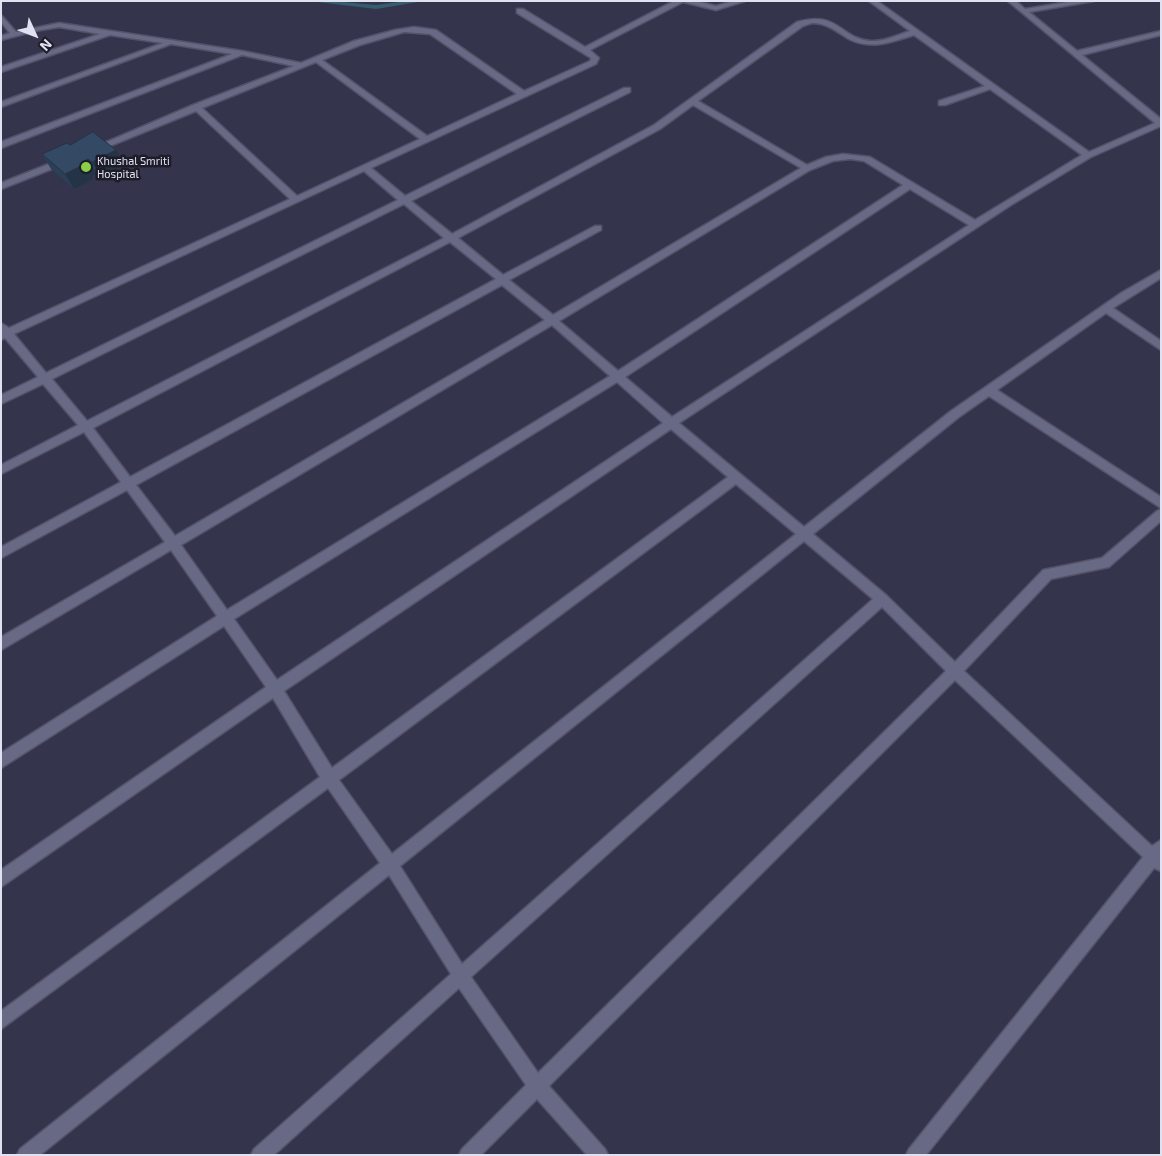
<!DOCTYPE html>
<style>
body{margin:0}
#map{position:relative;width:1162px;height:1156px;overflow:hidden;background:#34344d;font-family:"Exo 2",sans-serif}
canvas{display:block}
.frame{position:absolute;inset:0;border:2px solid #e0e1f1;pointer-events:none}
.north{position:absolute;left:10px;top:10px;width:50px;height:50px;-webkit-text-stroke:4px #1d1d29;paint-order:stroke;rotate:133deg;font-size:14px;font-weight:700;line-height:20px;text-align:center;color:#e0e1f1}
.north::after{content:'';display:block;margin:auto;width:18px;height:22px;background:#e0e1f1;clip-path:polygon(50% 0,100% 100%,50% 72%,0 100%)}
</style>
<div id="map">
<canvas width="1162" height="1156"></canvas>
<div class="frame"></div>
<div class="north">N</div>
</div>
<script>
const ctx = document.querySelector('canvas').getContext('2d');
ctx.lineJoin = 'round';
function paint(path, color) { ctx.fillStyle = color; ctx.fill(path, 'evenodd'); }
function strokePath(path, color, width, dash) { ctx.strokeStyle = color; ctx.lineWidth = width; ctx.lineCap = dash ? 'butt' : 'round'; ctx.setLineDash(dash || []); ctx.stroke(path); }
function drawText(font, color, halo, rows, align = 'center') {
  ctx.font = font + ' "Exo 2",sans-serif'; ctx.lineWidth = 5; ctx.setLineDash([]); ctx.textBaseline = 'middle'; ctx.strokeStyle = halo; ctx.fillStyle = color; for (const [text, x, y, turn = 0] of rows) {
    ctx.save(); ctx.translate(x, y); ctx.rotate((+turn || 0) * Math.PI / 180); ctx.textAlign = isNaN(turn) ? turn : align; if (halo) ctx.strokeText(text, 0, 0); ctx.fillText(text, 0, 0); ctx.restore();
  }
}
const stream = new Path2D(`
 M309,1H333L376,5L406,1H424L376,9Z`);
const minor = new Path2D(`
 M674,1H696L716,6L733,1H745L716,10L683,2L590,50L599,58L596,64L371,168L405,196L624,88H630V92L411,201L452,234L654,125L797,22C840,10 839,39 871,41C884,42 897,35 910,31L869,1H877L1089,152L1155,123L1008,1H1016L1025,9L1074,1H1094L1029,12L1077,51L1161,31V35L1082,55L1161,119V126L1091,157L1011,205L679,423L804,527L951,411L1121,293L1161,270V278L1113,308L1161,341V350L1106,313L997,390L1161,497V508L989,396L959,417L813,534L886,595L955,662L1043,570L1102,558L1157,511L1161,509V521L1109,567L1051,579L964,671L1152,846L1161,840V871L1154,868L926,1155H906L909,1149L1143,857L955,680L549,1086L605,1149L608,1155H587L537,1099L481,1155H459L462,1149L526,1085L459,988L274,1155H251L254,1149L451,974L389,875L40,1155H17L20,1149L380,863L328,788L1,1029V1011L320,777L273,698L1,887V870L266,687L224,626L1,768V753L217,616L171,550L1,650V637L165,542L127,490L1,558V547L121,482L84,432L1,474V465L78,425L43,384L1,404V395L38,377L5,338L1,340V323L9,328L290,199L196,111L95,152L88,150L193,105L294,66L242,55L1,148V142L232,54L171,44L1,107V102L163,43L110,35L1,72V67L100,34L59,27L35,31L1,40V36L10,33L1,22V15L16,32L59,23L242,51L301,63L354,41L395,30L414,27L436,30L524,91L590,61L591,58L517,13V9H523L585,47ZM812,23C826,23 835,30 847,38C870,51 891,42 914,35L985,86L939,101V105H945L990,89L1082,155L975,220L870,157L843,154L826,157L807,165L698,101L803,26ZM404,32L430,34L517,94L427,136L322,60L360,45ZM316,62L420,139L297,196L202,108ZM693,105L801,168L553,315L509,280L601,230V226H595L503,275L458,238L660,129ZM850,159L864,161L903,185L618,371L559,321L810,170L833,161ZM364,171L398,200L46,373L14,334ZM910,189L969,225L672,417L625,377ZM404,204L444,238L87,421L52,379ZM450,242L496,279L130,477L93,428ZM502,285L545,320L175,536L136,485ZM552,325L610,376L227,610L181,545ZM617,382L663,423L277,680L234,619ZM671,429L728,477L332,768L284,691ZM736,484L796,534L392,854L339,780ZM804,541L873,599L462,964L400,866ZM882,607L946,671L538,1073L471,977Z
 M64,158L68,161L67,163L1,189V183Z`);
const wall = new Path2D(`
 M70,145L124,165L100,177L96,174L92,176L93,179L74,189L51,169L42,154Z`);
const shadedWall = new Path2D(`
 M116,150L124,165L100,177L92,162Z
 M88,159L96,174L92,176L93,179L74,189L65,174L82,162Z`);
const building = new Path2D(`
 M93,132L116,150L92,162L88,159L82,162L85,164L65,174L42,154L67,143L70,145Z`);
const markers = [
 [86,167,6,"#89cf48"]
];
const farPoinames = [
 ["Khushal Smriti",97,161],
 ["Hospital",97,174]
];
paint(stream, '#345e6d');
strokePath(minor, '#535268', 3);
paint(minor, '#686985');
paint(wall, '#2c3f56');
paint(shadedWall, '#243346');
paint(building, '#334964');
strokePath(building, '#243346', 1);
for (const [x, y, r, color] of markers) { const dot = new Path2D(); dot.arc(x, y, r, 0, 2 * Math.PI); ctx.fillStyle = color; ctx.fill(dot); strokePath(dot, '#1d1d29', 2); }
drawText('11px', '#e0e1f1', '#1d1d29', farPoinames, 'left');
</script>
